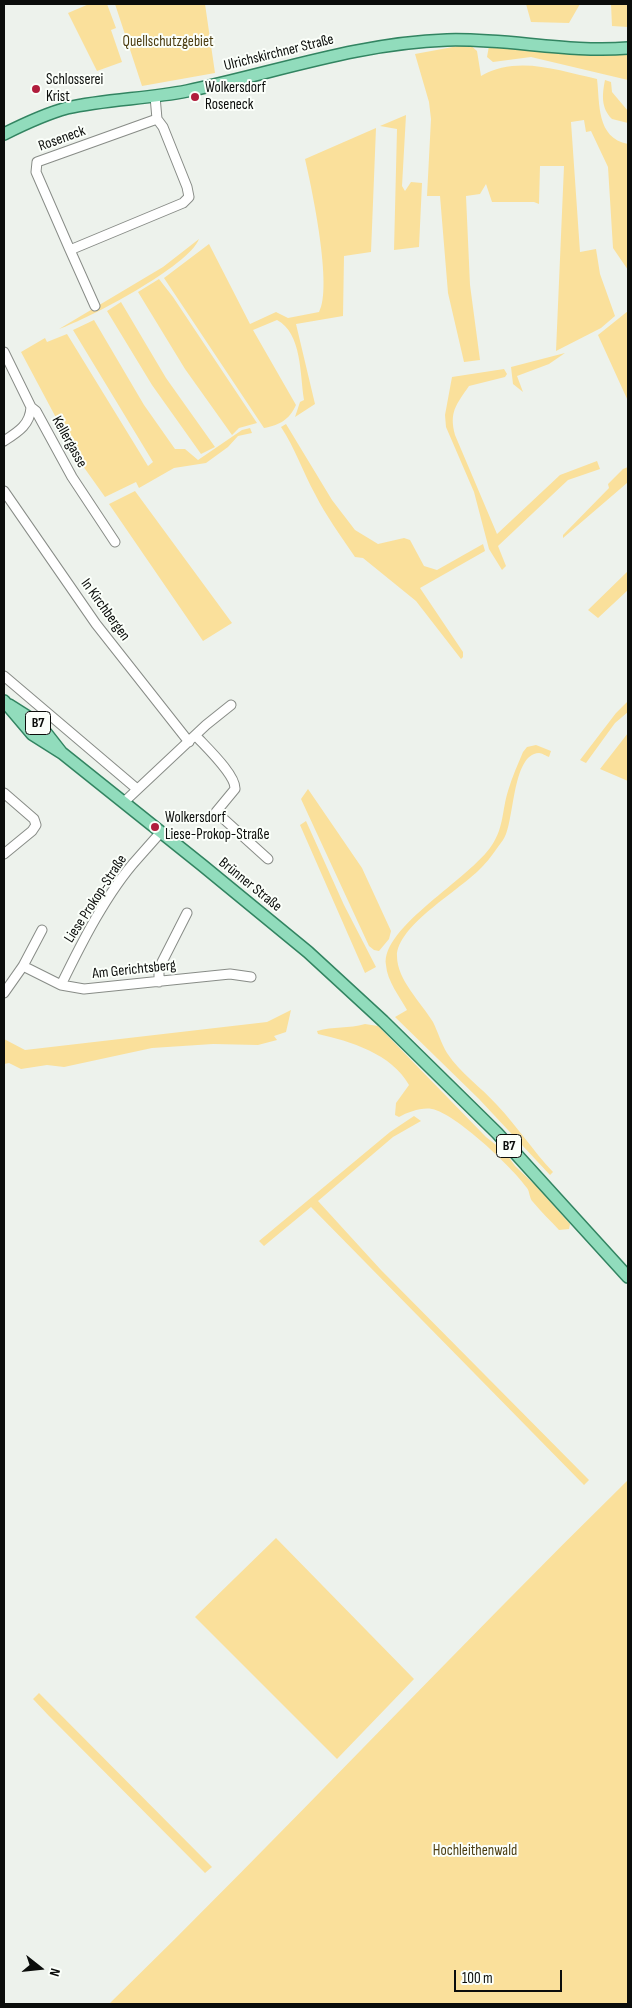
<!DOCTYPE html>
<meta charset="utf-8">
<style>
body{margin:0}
#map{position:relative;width:632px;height:2008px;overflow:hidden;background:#edf2ec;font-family:"Sofia Sans Condensed",sans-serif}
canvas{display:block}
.frame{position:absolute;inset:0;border:5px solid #0b0d0b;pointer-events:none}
.north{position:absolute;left:15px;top:1943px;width:50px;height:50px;-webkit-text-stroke:4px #fbfffa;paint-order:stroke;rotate:106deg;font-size:14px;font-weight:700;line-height:20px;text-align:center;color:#0b0d0b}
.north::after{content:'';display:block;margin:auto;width:18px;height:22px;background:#0b0d0b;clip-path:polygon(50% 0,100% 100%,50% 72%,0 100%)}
.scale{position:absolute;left:454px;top:1970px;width:108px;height:22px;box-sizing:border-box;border:2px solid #0b0d0b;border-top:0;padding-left:6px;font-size:15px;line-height:18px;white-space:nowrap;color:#0b0d0b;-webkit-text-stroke:4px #fbfffa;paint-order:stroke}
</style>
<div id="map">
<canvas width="632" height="2008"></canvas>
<div class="frame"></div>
<div class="north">N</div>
<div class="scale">100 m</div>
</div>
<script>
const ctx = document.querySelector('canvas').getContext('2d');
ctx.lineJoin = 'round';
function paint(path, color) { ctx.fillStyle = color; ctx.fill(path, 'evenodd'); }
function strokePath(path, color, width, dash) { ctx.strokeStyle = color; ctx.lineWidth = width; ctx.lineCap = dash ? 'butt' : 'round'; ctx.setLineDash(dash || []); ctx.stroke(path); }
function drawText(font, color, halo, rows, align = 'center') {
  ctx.font = font + ' "Sofia Sans Condensed",sans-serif'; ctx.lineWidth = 4; ctx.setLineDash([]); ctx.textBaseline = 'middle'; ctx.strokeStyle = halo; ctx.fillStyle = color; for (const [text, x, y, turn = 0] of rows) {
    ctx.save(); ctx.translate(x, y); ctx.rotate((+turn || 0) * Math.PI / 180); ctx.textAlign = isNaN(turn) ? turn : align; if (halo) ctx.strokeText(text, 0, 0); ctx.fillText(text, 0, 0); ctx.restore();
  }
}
const green = new Path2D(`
 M89,4H107L116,28L111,30L122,62L97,71L68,13Z
 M115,4H205L215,73L142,86Z
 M526,4H580L569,23L531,22Z
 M611,4H628V27L612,26Z
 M469,44L477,51L481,76C518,55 559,71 597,79C600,103 596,138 628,144V270L613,248L608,167L591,131L586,132L584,120L571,122L580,252L596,249L600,274L615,316L601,328L556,351L564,166H540L539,204L534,202H492L486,184L480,194L466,196L470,285L480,360L464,362L448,293L440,196H427L431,119L429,102L415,54Z
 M489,46L628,53V80L531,57L493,62L487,57Z
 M605,80L611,82L612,92L628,111V123L612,119C601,108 602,95 605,80Z
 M406,115L402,186L405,191L411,182L422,183L419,247L394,250L397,129L380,126Z
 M376,128L371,252L344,256L343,316L296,324L315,404L295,417L300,402L304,400C300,375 302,333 277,320L253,330L296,405C289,420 280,425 264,428L164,278L209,244L250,324L276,312L288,318L319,312C333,288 312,189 305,159Z
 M199,239C189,266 88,319 59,329L163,267Z
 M159,279L173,297L257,423L239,428L232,435L185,369L138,292Z
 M121,302L166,378L215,447L201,454L152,385L107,311Z
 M628,311V401L598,335Z
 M94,320L144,405L175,449H185L198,460L242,430L250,428L252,433L238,436L228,447L206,463L174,468L139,488L136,482L105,497L78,459L21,352L45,338L47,342L67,334L148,466L153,462L73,330Z
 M565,353L549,364L517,376L523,392L513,384L511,367Z
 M504,369L507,374L505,377L469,386C456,405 449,412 455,435L497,534L560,475L597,461L600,469L568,480L498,546L506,566L502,570L489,549L474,492L446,427L445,415L452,377Z
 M286,424L332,500L355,530L378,544L404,538L410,540L424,566L437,570L483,544L485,551L420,588L463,652V657L461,659L416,601L363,558L355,557C341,536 326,516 315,494C303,472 295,448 281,427Z
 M628,467V484L627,483L563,538V535L609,488L608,484L623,469Z
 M135,491L232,623L203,641L109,504Z
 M628,571V590L598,618L588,610Z
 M628,701V712L615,723L586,763L580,760L616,713Z
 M628,733V781L600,769Z
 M536,745L551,751L549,757C546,756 542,753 539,753C511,754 515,825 503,840C496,849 490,859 482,867C462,889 397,925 397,956C397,980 421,1002 433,1022C438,1032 441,1043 447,1053C460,1073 481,1087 497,1105C517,1126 533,1151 553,1172L550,1175L479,1099L395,1017L407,1010C400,997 387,981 386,965C381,927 470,879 492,845C504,827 502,810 508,791C512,777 518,764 523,752L527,747Z
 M308,789L362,868L391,931L389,939L379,951L374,950L369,946L301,799Z
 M306,821L344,905L376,967L365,973L300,825Z
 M291,1010L286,1032L274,1036L277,1040L258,1045L213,1044L152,1048L64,1067L47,1065L21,1069L9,1063L4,1064V1039L25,1050L267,1022Z
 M365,1024L378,1026L486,1137L505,1152L515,1166L536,1186L570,1224L569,1229L559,1230C551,1221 541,1212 533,1202C529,1198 530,1192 527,1188C512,1167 456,1114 432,1109C422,1107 408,1112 399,1117L395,1115L396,1103L409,1085C392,1054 350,1041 318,1034L317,1031C333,1026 349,1029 365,1024Z
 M414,1116L421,1121L393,1137L318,1201L381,1270L589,1480L584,1485L311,1207L264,1246L259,1241L390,1132Z
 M628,1480V2004H109C285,1832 453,1652 628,1480Z
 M276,1538L414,1679L337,1759L195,1617Z
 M39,1693L212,1867L205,1873L49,1716L33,1699Z`);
const minor = new Path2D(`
 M155,96L157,119L163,127L187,187L189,197L183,203L70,250L36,172L37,162L157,119
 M70,250L95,306
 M4,352L31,407L36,411L72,477L115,542
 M4,441C18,432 30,425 31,407
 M4,491L96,624L189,742
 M4,676L137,789
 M196,736C206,747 236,775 235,789L216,812L268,859
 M4,793L34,819L36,825L32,831L4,854
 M124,802L206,725L231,705
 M23,966L61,985L84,989L230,974L251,977
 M159,982V968L187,913
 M61,985C81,944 107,892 138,858C146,849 153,841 161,832
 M4,993L23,966L42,930`);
const major = new Path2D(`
 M4,134C24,124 45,114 67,108C106,99 147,99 187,91C274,73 357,43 447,40C507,38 568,53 628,48
 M4,701L32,734L62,753L202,865L308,952L383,1021L497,1133L628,1277
 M9,705L39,724L61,752`);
const markers = [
 [36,89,5,"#b01d3c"],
 [195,97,5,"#b01d3c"],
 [155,827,5,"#b01d3c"]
];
const shields = [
 [38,723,25],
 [509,1146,25]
];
const shieldNames = [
 ["B7",38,723],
 ["B7",509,1146]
];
const parkNames = [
 ["Quellschutzgebiet",168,42],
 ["Hochleithenwald",475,1851]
];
const streetNames = [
 ["Ulrichskirchner Straße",279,53,-14],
 ["Roseneck",62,139,-20],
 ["Kellergasse",69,442,61],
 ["In Kirchbergen",105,610,54],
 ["Brünner Straße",250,885,39],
 ["Liese Prokop-Straße",96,899,-57],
 ["Am Gerichtsberg",134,970,-6]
];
const poiNames = [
 ["Schlosserei",46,80],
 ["Krist",46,97],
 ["Wolkersdorf",205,88],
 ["Roseneck",205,105],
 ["Wolkersdorf",165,818],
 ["Liese-Prokop-Straße",165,835]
];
paint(green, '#fae09b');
strokePath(minor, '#888c87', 11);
strokePath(major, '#328461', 14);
strokePath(minor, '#fff', 9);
strokePath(major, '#91dcbc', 11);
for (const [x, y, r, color] of markers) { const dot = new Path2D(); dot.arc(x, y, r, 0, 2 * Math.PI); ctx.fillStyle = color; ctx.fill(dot); strokePath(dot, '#fbfffa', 2); }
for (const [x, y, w] of shields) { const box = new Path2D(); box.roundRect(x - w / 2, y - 11.5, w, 23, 4); ctx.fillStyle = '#fbfffa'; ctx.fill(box); strokePath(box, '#0b0d0b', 1); }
drawText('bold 14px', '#0b0d0b', null, shieldNames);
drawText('15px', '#4c3d11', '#fbfffa', parkNames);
drawText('15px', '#0b0d0b', '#fbfffa', streetNames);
drawText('15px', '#0b0d0b', '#fbfffa', poiNames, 'left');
</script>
